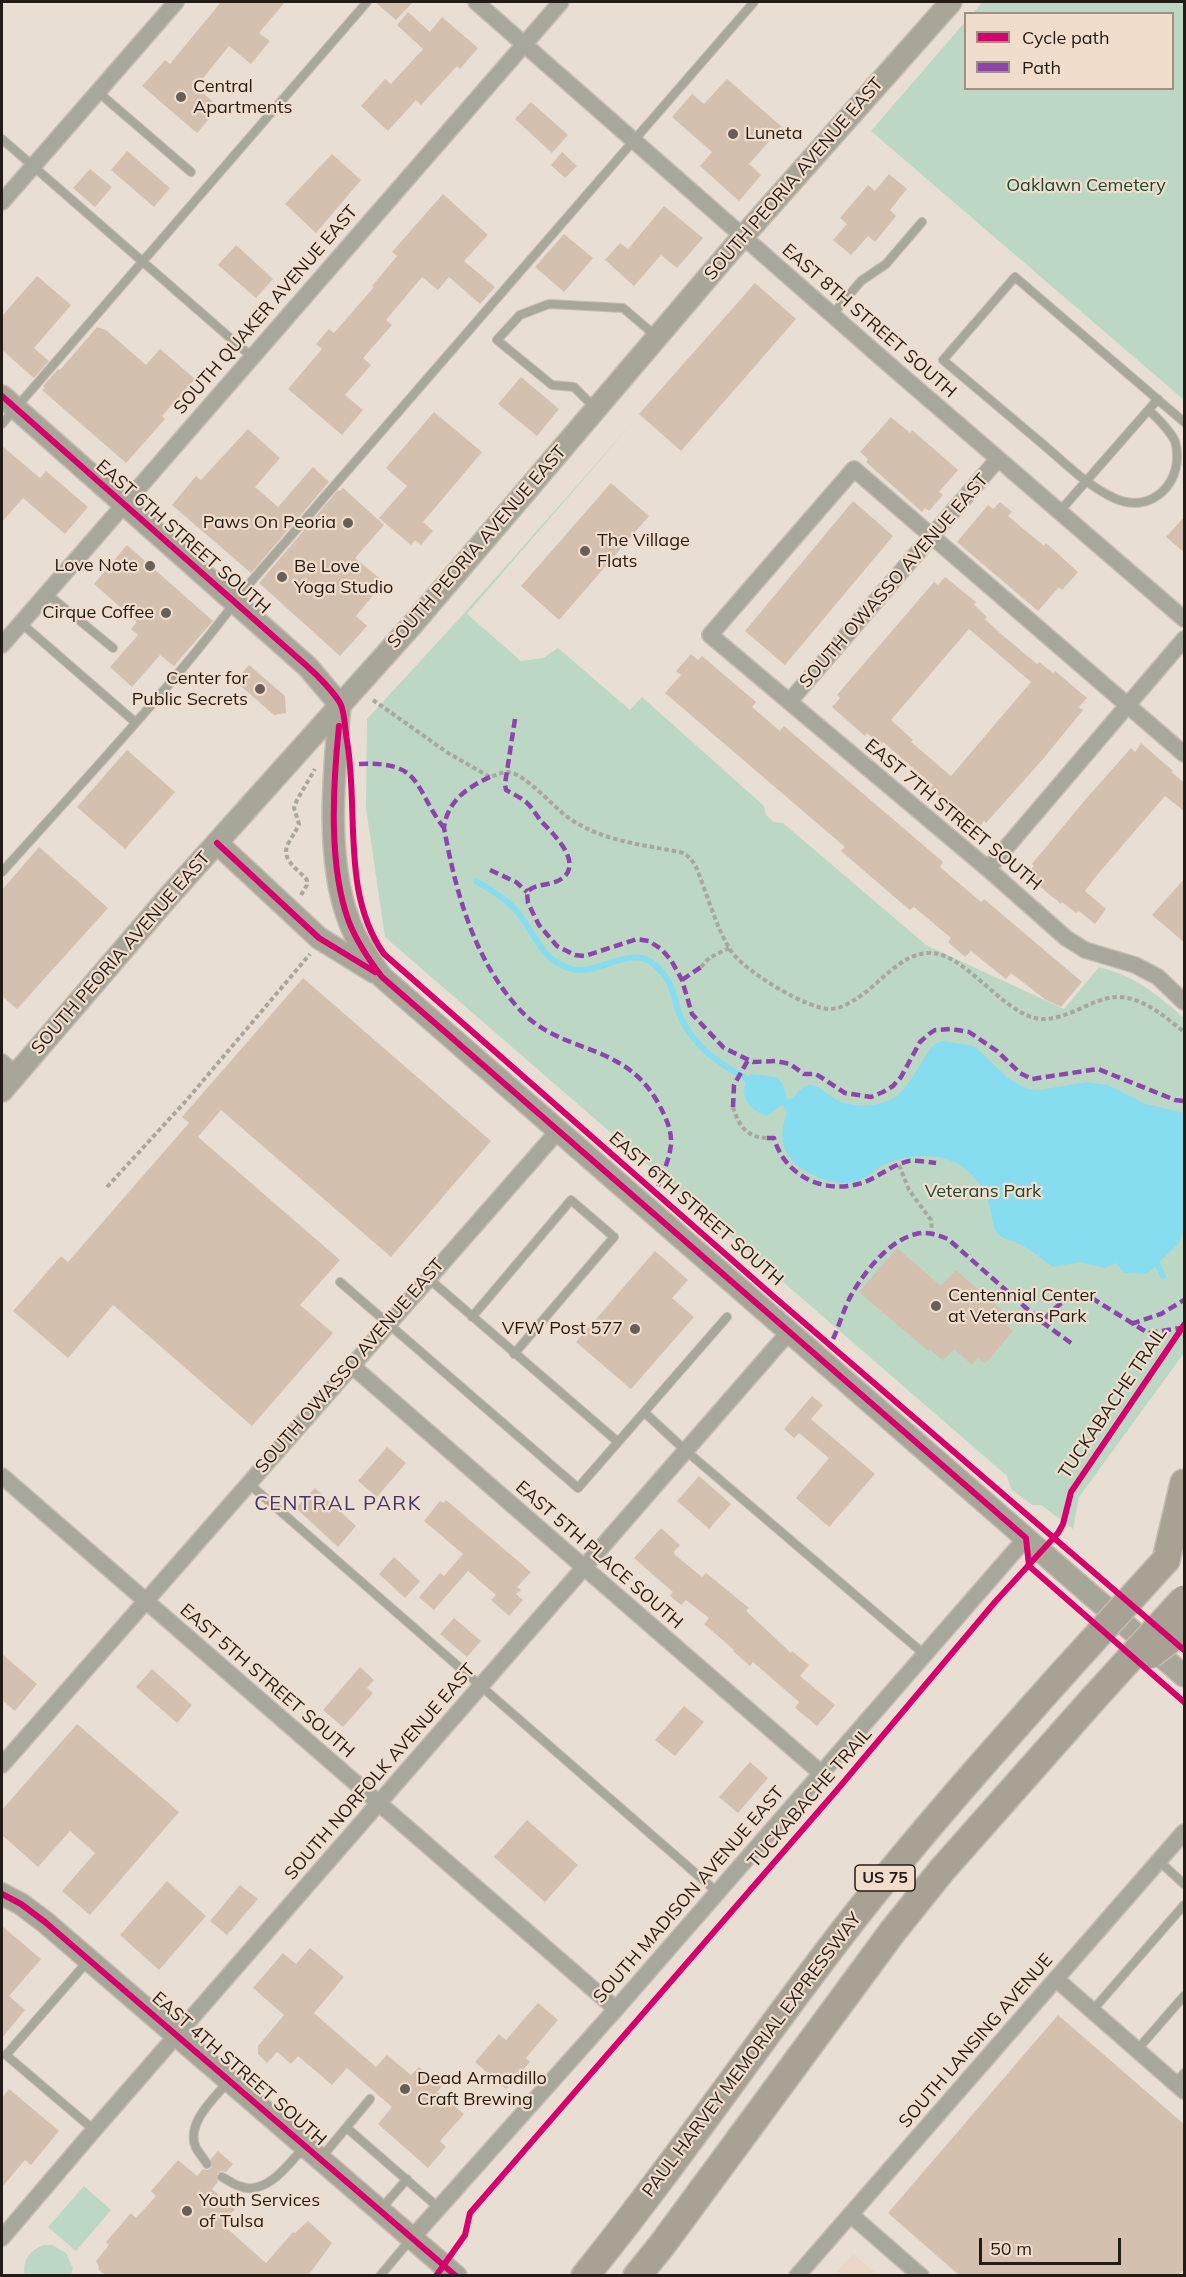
<!DOCTYPE html>
<style>
body{margin:0}
#map{position:relative;width:1186px;height:2277px;overflow:hidden;background:#e9ded4;font-family:Mulish,sans-serif}
canvas{display:block}
.frame{position:absolute;inset:0;border:3px solid #231c16;pointer-events:none}
.legend{position:absolute;left:964px;top:12px;width:210px;height:78px;box-sizing:border-box;background:#f1ddcc;border:2px solid #9f9083;margin:0;padding:8px 10px;list-style:none;font-size:18px;color:#231c16}
.legend li{display:flex;align-items:center;gap:12px;height:30px}
.legend b{width:30px;border:2px solid #9f9083}
.scale{position:absolute;left:979px;top:2238px;width:142px;height:27px;box-sizing:border-box;border:3px solid #231c16;border-top:0;padding-left:8px;font-size:18px;line-height:21px;white-space:nowrap;color:#231c16;-webkit-text-stroke:4px #f1ddcc;paint-order:stroke}
</style>
<div id="map">
<canvas width="1186" height="2277"></canvas>
<div class="frame"></div>
<ul class="legend">
<li><b style="height:8px;background:#d6006c"></b>Cycle path</li>
<li><b style="height:8px;background:#8e44ad"></b>Path</li>
</ul>
<div class="scale">50 m</div>
</div>
<script>
const ctx = document.querySelector('canvas').getContext('2d');
ctx.lineJoin = 'round';
function paint(path, color) { ctx.fillStyle = color; ctx.fill(path, 'evenodd'); }
function strokePath(path, color, width, dash) { ctx.strokeStyle = color; ctx.lineWidth = width; ctx.lineCap = dash ? 'butt' : 'round'; ctx.setLineDash(dash || []); ctx.stroke(path); }
function drawText(font, color, halo, rows, align = 'center') {
  ctx.font = font + ' Mulish,sans-serif'; ctx.lineWidth = 4.5; ctx.setLineDash([]); ctx.textBaseline = 'middle'; ctx.strokeStyle = halo; ctx.fillStyle = color; for (const [text, x, y, turn = 0] of rows) {
    ctx.save(); ctx.translate(x, y); ctx.rotate((+turn || 0) * Math.PI / 180); ctx.textAlign = isNaN(turn) ? turn : align; if (halo) ctx.strokeText(text, 0, 0); ctx.fillText(text, 0, 0); ctx.restore();
  }
}
const built = new Path2D(`
 M853,2254L878,2275H833Z`);
const green = new Path2D(`
 M983,2H1184V400L871,131L965,22L966,88H1172V14L973,13Z
 M634,421L467,614L521,661L543,658L558,648L630,710L642,697L764,806L766,815L774,822L783,823L926,945L1064,1009L1099,967C1137,977 1155,993 1184,1018V1353L1079,1497L1073,1529L1041,1505H1032L1011,1489L1007,1476L385,937L366,808L367,719L459,619Z
 M84,2186L111,2210L76,2251L48,2227Z
 M43,2245H52L66,2253L73,2268L71,2275H25C22,2260 30,2251 43,2245Z`);
const water = new Path2D(`
 M944,1041L974,1046L1009,1079L1028,1089L1040,1090L1086,1082L1108,1085L1146,1104L1184,1113V1227L1180,1242L1147,1274L1125,1273L1116,1263L1105,1268L1080,1262L1053,1267C1040,1258 1030,1248 1015,1242C1009,1240 1003,1239 998,1234C992,1226 992,1217 990,1208C985,1186 969,1166 946,1159C927,1153 901,1157 883,1165C876,1169 871,1175 864,1178C843,1189 817,1180 800,1167C777,1150 781,1134 787,1110L782,1105L767,1116C747,1109 737,1094 750,1074L777,1077L783,1084L787,1099L793,1098C798,1092 803,1085 811,1085C821,1086 827,1095 835,1099C853,1109 886,1108 901,1092C912,1080 921,1063 930,1049L936,1043Z`);
const stream = new Path2D(`
 M476,881C490,889 503,897 514,908C535,930 539,961 572,969C599,976 631,943 655,965C676,984 672,997 681,1018C695,1048 719,1063 747,1079
 M1157,1264L1163,1276`);
const building = new Path2D(`
 M221,2H285L259,33L270,41L251,64L229,46L196,87L219,107L197,133L142,86L165,60L170,64Z
 M375,2H413L396,20Z
 M408,12L430,32L442,17L478,48L460,69L457,66L421,105L416,100L388,131L361,106L385,79L391,84L423,49L397,25Z
 M727,79L782,127L749,164L761,175L739,201L700,166L712,152L672,117L692,94L704,104Z
 M531,102L568,135L552,153L515,119Z
 M127,151L170,188L154,207L111,170Z
 M562,152L577,166L565,178L551,165Z
 M332,154L361,180L316,233L285,204Z
 M90,169L112,187L95,207L73,188Z
 M889,174L907,189L890,210L896,216L875,242L868,236L851,255L833,240L847,224L840,218L868,185L875,191Z
 M443,194L488,235L464,261L495,287L480,304L449,277L438,290L422,277L386,320L392,325L363,358L371,365L345,395L363,410L342,435L288,389L322,349L316,344L329,329L334,333L374,287L372,286L397,256L392,252Z
 M664,206L703,238L677,268L661,255L634,286L605,260L620,243L628,249Z
 M564,234L593,258L564,292L535,267Z
 M236,245L273,279L256,298L218,265Z
 M37,276L71,305L34,348L49,361L34,378L2,350V316Z
 M755,283L796,319L681,451L639,414Z
 M97,327L106,330L146,365L160,349L195,379L162,416L165,419L126,463L42,390L45,388L43,386L58,369L60,370Z
 M521,377L559,409L537,436L498,404Z
 M434,412L482,452L423,522L433,531L421,545L415,540L411,545L379,518L407,486L386,468Z
 M891,417L910,433L912,430L958,470L939,492L943,495L929,511L925,508L922,512L866,462L868,459L860,452Z
 M248,429L280,458L255,487L278,507L313,467L329,482L251,573L172,505L196,476L201,480Z
 M2,446L40,478L46,471L88,507L65,534L23,498L2,522Z
 M611,483L649,516L559,620L521,586Z
 M343,488L384,525L355,558L384,582L356,616L367,626L340,656L259,583L338,490L340,491Z
 M853,501L893,536L785,665L745,631Z
 M1000,502L1012,512L1008,516L1044,546L1046,543L1078,572L1062,590L1059,587L1038,611L957,542L988,505L993,509Z
 M1185,516V553L1166,537Z
 M127,545L213,621L174,666L160,655L132,687L110,667L138,635L131,629L137,622L94,584Z
 M945,577L976,602L974,605L987,617L985,619L1001,634L1037,664L1039,662L1053,673L1055,671L1087,698L1079,707L1083,710L1043,759L986,823L984,821L976,831L943,804L945,801L930,789L933,785L883,742L881,745L867,733L865,736L832,707L840,698L837,695L934,582L938,585ZM969,629L1031,682L951,776L911,742L913,740L891,720Z
 M691,654L698,660L702,656L756,702L752,707L780,731L784,726L943,862L940,867L981,902L984,899L1082,982L1061,1007L1046,1000L1011,973L1006,979L971,951L965,957L948,942L951,938L914,907L910,910L898,900L841,851L845,847L665,693L681,675L676,671Z
 M249,665L285,696L286,713L274,715L235,681Z
 M1141,743L1173,771L1171,772L1185,783V812L1165,796L1097,875L1085,891L1106,909L1095,924L1079,911L1076,913L1062,902L1061,904L1026,875L1034,866L1032,864L1085,800L1131,748L1135,752Z
 M127,750L175,792L125,849L77,807Z
 M39,847L108,908L17,1009L2,996V890Z
 M1185,878V943L1152,915Z
 M303,978L491,1141L391,1257L221,1110L198,1137L340,1260L300,1305L333,1333L252,1426L113,1305L68,1358L13,1311L61,1256L68,1262L189,1123L182,1117Z
 M897,1248L941,1286L956,1270L1012,1319L1007,1326L1013,1331L985,1364L978,1358L972,1365L954,1349L943,1361L930,1349L928,1351L859,1292Z
 M655,1251L688,1280L672,1298L694,1317L631,1389L576,1342Z
 M812,1396L823,1405L811,1419L875,1474L829,1527L796,1498L829,1458L799,1433L794,1438L784,1429Z
 M387,1447L406,1463L377,1497L358,1481Z
 M699,1476L731,1504L709,1529L677,1501Z
 M315,1488L356,1526L338,1547L296,1508Z
 M446,1500L531,1572L517,1587L521,1590L516,1594L523,1600L509,1616L491,1600L496,1595L468,1571L434,1610L419,1597L440,1573L444,1576L463,1554L424,1521L440,1501L443,1503Z
 M661,1528L680,1545L674,1552L675,1555L702,1577L706,1573L749,1608L746,1611L791,1653L792,1651L809,1665L800,1676L835,1705L817,1726L795,1708L799,1702L753,1662L750,1666L733,1651L734,1650L704,1624L709,1618L686,1600L681,1605L670,1596L673,1592L634,1558Z
 M394,1557L420,1581L405,1598L379,1574Z
 M454,1618L481,1641L467,1657L440,1634Z
 M2,1654L37,1684L15,1711L2,1700Z
 M360,1667L374,1680L367,1688L373,1693L343,1727L323,1710Z
 M152,1669L192,1705L177,1723L136,1687Z
 M684,1706L704,1722L675,1756L655,1740Z
 M77,1724L179,1812L90,1915L62,1891L95,1853L70,1831L38,1867L2,1835V1810Z
 M750,1762L768,1778L738,1813L719,1797Z
 M527,1820L578,1865L545,1902L494,1857Z
 M167,1881L206,1916L159,1970L120,1935Z
 M240,1885L258,1899L227,1935L210,1921Z
 M2,1926L41,1959L9,1996L25,2010L2,2038Z
 M310,1948L344,1977L314,2013L376,2067L387,2055L411,2075L419,2067L442,2086L437,2092L464,2114L440,2141L446,2147L428,2168L378,2124L392,2107L347,2068L332,2085L298,2056L291,2064L277,2052L267,2063L258,2054V2046L284,2015L253,1988L283,1953L296,1964Z
 M538,2003L558,2020L526,2058L530,2062L506,2089L475,2062L499,2034L506,2040Z
 M1058,2015L1185,2125V2268L1178,2276H960L888,2213Z
 M9,2089L59,2131L31,2165L25,2160L2,2187V2098Z
 M218,2151L233,2164L226,2172L221,2171L217,2174L218,2182L212,2189L235,2209L222,2224L266,2263L293,2232L295,2233L308,2221L332,2243L308,2276H106L98,2269L99,2267L96,2261L109,2245L106,2242L131,2213L136,2218L156,2196L151,2191L178,2160L197,2176L203,2169L208,2170L212,2167L211,2159Z`);
const path = new Path2D(`
 M373,700L448,753L490,777C496,775 501,772 508,772C524,773 552,805 566,816C601,842 642,844 684,853L691,859L696,867C707,893 716,928 731,951C744,971 808,1010 831,1009C840,1009 849,1003 856,999C879,985 900,954 928,953C963,951 999,1009 1035,1018C1047,1021 1059,1017 1070,1013C1083,1008 1095,1001 1108,998C1137,992 1163,1015 1184,1032
 M301,895L307,885V880C297,868 279,859 289,842C293,835 296,831 299,824L294,808L297,800L315,769
 M701,967L709,958L729,948
 M733,1107C739,1126 746,1137 767,1138
 M899,1165L909,1190L931,1220L932,1233
 M107,1187L185,1102L310,954`);
const lane = new Path2D(`
 M98,92L191,172
 M2,139L252,357
 M832,315L861,281L886,264L922,222
 M595,408L574,387L552,385L497,340L520,315L549,304L623,308L656,336
 M1149,410C1158,419 1169,429 1175,441C1186,481 1152,516 1114,498C1088,486 1066,464 1045,446C1011,417 977,389 943,360L1015,277L1184,422
 M2,424L367,2
 M1060,511L1158,399
 M46,593L113,648
 M21,623L135,722
 M2,872C86,778 174,685 249,584L754,2
 M428,1278L618,1442
 M340,1282L578,1488L727,1317
 M472,1317L571,1200L614,1237L514,1354
 M645,1413L685,1450L924,1654
 M248,1483L717,1892
 M1159,1861L1184,1884
 M87,1962L6,2055L94,2130
 M1092,2011L1184,1905
 M1137,2050L1184,1996
 M1176,2083L1184,2073
 M347,2128L439,2208
 M321,2158L370,2099
 M207,2164C204,2159 199,2153 196,2148C185,2124 214,2098 228,2082
 M222,2177C228,2180 233,2184 239,2186C266,2197 289,2164 304,2147
 M381,2209L407,2179
 M380,2276L410,2240`);
const street = new Path2D(`
 M476,2L886,362L1184,619
 M2,202L176,2
 M2,645L561,2
 M789,702L998,459
 M1184,754L854,469L710,635L988,869L1066,938L1085,950L1135,965L1158,977L1184,1002
 M988,869L1184,639
 M2,1062L16,1075
 M351,1365L821,1773
 M2,1476L616,2009
 M2,1765L558,1131
 M1056,1979L1184,2091
 M851,2215L921,2276
 M2,2238L94,2130L789,1332
 M412,2238L616,2009L1026,1538
 M797,2276L1184,1832`);
const secondary = new Path2D(`
 M2,396L308,667L340,705C334,771 325,858 349,921C357,942 369,960 382,977L1184,1676
 M217,843L319,938L374,972
 M2,1091L170,895L413,624L732,249L951,2
 M2,1894L21,1904L45,1922L456,2276`);
const highway = new Path2D(`
 M1166,1560L1184,1483
 M585,2276C678,2161 760,2039 850,1923C918,1836 991,1754 1065,1671
 M637,2276L662,2245L893,1931L942,1870L1094,1698`);
const highwayBridge = new Path2D(`
 M1150,1655L1184,1629
 M1065,1671L1166,1560
 M1094,1698L1184,1599`);
const quiet = new Path2D(`
 M515,719L505,784L506,790C513,794 520,797 526,802C532,807 536,815 541,821C551,832 581,859 565,876C554,887 536,882 527,892L528,903L539,925L557,946L575,955L585,956L637,939L649,941L661,949L671,960L682,980L692,1014L724,1048L753,1062L776,1061L790,1064L804,1074H816L845,1093L871,1097L883,1092L893,1086L901,1077L920,1042L929,1034L935,1030L951,1029L969,1032L997,1051L1020,1073L1032,1079L1098,1069L1175,1100L1184,1101
 M359,764C423,761 413,787 444,828
 M490,777C468,787 447,801 444,828C456,893 474,960 520,1010C562,1055 622,1041 657,1101C678,1138 673,1148 658,1186
 M490,870L516,882L527,892
 M682,980L701,967
 M733,1107L734,1085L748,1060
 M767,1138H774C784,1174 821,1194 858,1184C876,1180 890,1165 909,1161C917,1160 928,1162 936,1163
 M1131,1324L1161,1314L1184,1300
 M833,1339C840,1324 844,1307 853,1292C866,1270 890,1240 916,1234C928,1231 937,1235 948,1239L1042,1322
 M1071,1343L1042,1322C1056,1306 1068,1293 1090,1297L1148,1333L1181,1328`);
const cycleway = new Path2D(`
 M2,396L308,667C317,675 336,694 341,705C345,715 345,730 347,741C359,810 341,894 384,954L773,1296L1184,1650
 M339,726C333,785 328,866 349,922C357,942 369,960 382,977L1026,1538L1029,1566L1184,1702
 M217,843L319,938L375,972
 M2,1894L21,1904L45,1922L456,2276
 M436,2276L465,2235L470,2213L837,1790L995,1602L1058,1533L1063,1524L1071,1492L1184,1325`);
const markers = [
 [181,97,6,"#686058"],
 [733,134,6,"#686058"],
 [348,523,6,"#686058"],
 [585,551,6,"#686058"],
 [150,566,6,"#686058"],
 [282,577,6,"#686058"],
 [166,613,6,"#686058"],
 [260,689,6,"#686058"],
 [936,1306,6,"#686058"],
 [635,1329,6,"#686058"],
 [405,2089,6,"#686058"],
 [187,2211,6,"#686058"]
];
const shields = [
 [885,1878,60]
];
const shieldNames = [
 ["US 75",885,1878]
];
const poiNames = [
 ["Central",193,87],
 ["Apartments",193,108],
 ["Luneta",745,134],
 ["Paws On Peoria",336,523,"right"],
 ["The Village",597,541],
 ["Flats",597,562],
 ["Love Note",138,566,"right"],
 ["Be Love",294,567],
 ["Yoga Studio",294,588],
 ["Cirque Coffee",154,613,"right"],
 ["Center for",248,679,"right"],
 ["Public Secrets",248,700,"right"],
 ["Centennial Center",948,1296],
 ["at Veterans Park",948,1317],
 ["VFW Post 577",623,1329,"right"],
 ["Dead Armadillo",417,2079],
 ["Craft Brewing",417,2100],
 ["Youth Services",199,2201],
 ["of Tulsa",199,2222]
];
const streetNames = [
 ["SOUTH PEORIA AVENUE EAST",794,179,-49],
 ["SOUTH QUAKER AVENUE EAST",266,310,-49],
 ["EAST 8TH STREET SOUTH",869,321,41],
 ["EAST 6TH STREET SOUTH",183,537,41],
 ["SOUTH PEORIA AVENUE EAST",477,547,-49],
 ["SOUTH OWASSO AVENUE EAST",894,581,-49],
 ["EAST 7TH STREET SOUTH",953,815,40],
 ["SOUTH PEORIA AVENUE EAST",121,953,-49],
 ["EAST 6TH STREET SOUTH",696,1209,41],
 ["SOUTH OWASSO AVENUE EAST",350,1366,-49],
 ["TUCKABACHE TRAIL",1113,1403,-56],
 ["EAST 5TH PLACE SOUTH",599,1555,41],
 ["EAST 5TH STREET SOUTH",267,1681,41],
 ["SOUTH NORFOLK AVENUE EAST",380,1772,-49],
 ["TUCKABACHE TRAIL",810,1798,-49],
 ["SOUTH MADISON AVENUE EAST",689,1895,-49],
 ["SOUTH LANSING AVENUE",976,2041,-49],
 ["PAUL HARVEY MEMORIAL EXPRESSWAY",752,2055,-53],
 ["EAST 4TH STREET SOUTH",239,2069,41]
];
const parkNames = [
 ["Oaklawn Cemetery",1086,186],
 ["Veterans Park",983,1192]
];
const neighbourhoodNames = [
 ["CENTRAL PARK",338,1504]
];
paint(built, '#ebd7c7');
paint(green, '#bcd8c4');
paint(water, '#86ddef');
strokePath(stream, '#86ddef', 6);
paint(building, '#d4c0af');
strokePath(lane, '#c4bbb3', 10);
strokePath(street, '#c4bbb3', 18);
strokePath(secondary, '#c4bbb3', 24);
strokePath(highway, '#c4bbb3', 30);
strokePath(path, '#a9a79d', 4, [4.5, 3]);
strokePath(lane, '#a8a79b', 8);
strokePath(street, '#a8a79b', 15);
strokePath(secondary, '#a8a698', 21);
strokePath(highway, '#a7a294', 27);
strokePath(highwayBridge, '#c4bbb3', 30, []);
strokePath(highwayBridge, '#a7a294', 27);
strokePath(quiet, '#8e44ad', 4.5, [9, 4.5]);
strokePath(cycleway, '#d6006c', 6);
for (const [x, y, r, color] of markers) { const dot = new Path2D(); dot.arc(x, y, r, 0, 2 * Math.PI); ctx.fillStyle = color; ctx.fill(dot); strokePath(dot, '#f1ddcc', 2); }
for (const [x, y, w] of shields) { const box = new Path2D(); box.roundRect(x - w / 2, y - 13, w, 26, 4.5); ctx.fillStyle = '#f1ddcc'; ctx.fill(box); strokePath(box, '#231c16', 1.5); }
drawText('bold 16px', '#231c16', null, shieldNames);
drawText('18px', '#231c16', '#f1ddcc', poiNames, 'left');
drawText('18px', '#231c16', '#f1ddcc', streetNames);
drawText('18px', '#1a4734', '#f1ddcc', parkNames);
ctx.letterSpacing = '1.5px';
drawText('20px', '#3d3571', '#f1ddcc', neighbourhoodNames);
ctx.letterSpacing = '0px';
</script>
